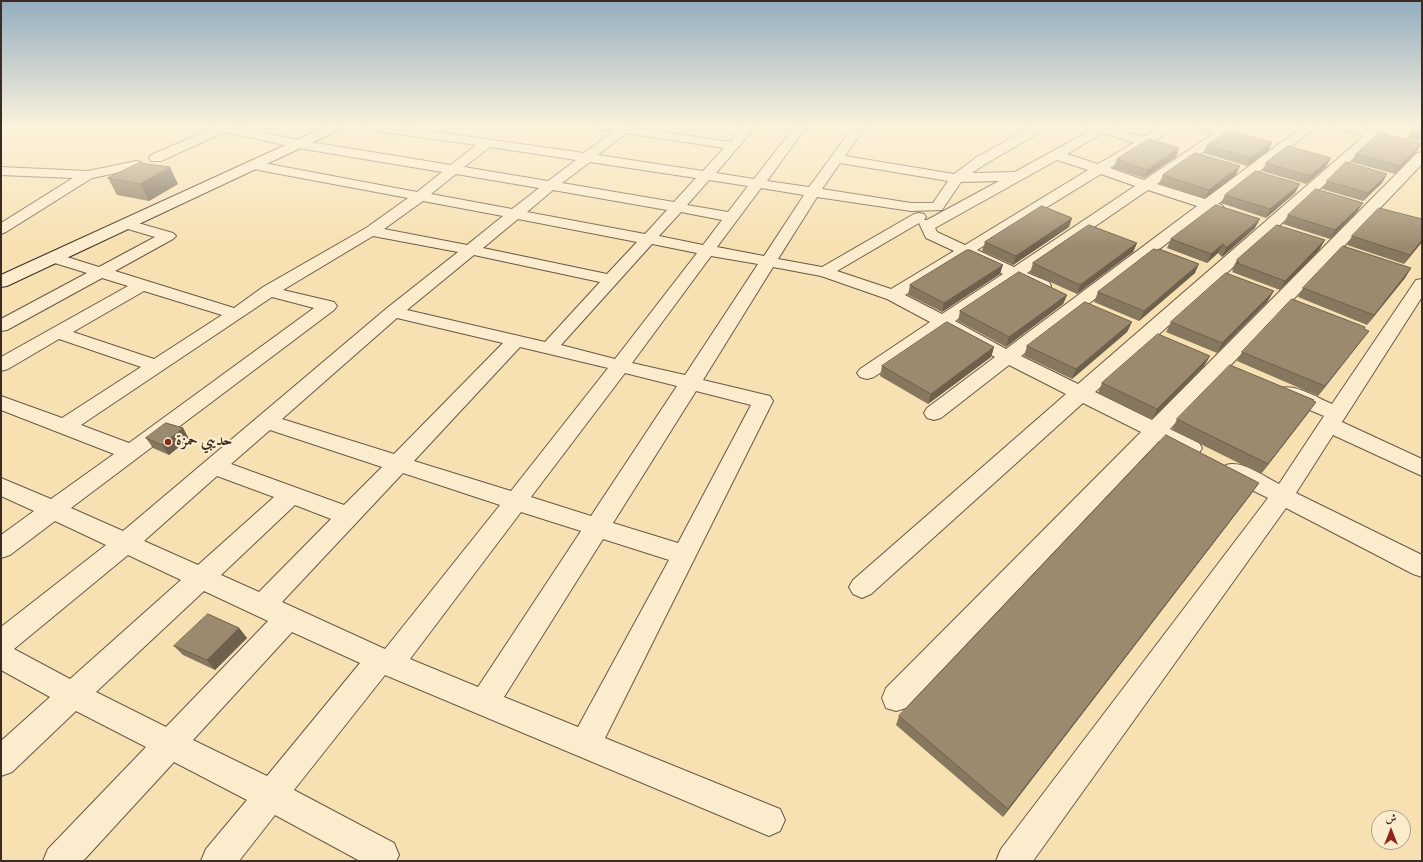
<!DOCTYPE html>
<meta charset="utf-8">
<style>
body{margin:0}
#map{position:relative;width:1423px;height:862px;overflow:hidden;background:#f7e1b2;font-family:"IM FELL Double Pica",Amiri,serif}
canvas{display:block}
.frame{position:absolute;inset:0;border:2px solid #3a2b24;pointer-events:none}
.north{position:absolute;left:1371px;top:810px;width:40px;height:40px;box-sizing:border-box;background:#faeccd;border:1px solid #ad9f89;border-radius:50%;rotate:0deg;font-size:11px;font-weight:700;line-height:16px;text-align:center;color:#3a2b24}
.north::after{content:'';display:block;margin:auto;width:14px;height:18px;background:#8f2418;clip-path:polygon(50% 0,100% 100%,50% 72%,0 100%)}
</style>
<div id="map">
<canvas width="1423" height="862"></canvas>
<div class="frame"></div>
<div class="north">ش</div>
</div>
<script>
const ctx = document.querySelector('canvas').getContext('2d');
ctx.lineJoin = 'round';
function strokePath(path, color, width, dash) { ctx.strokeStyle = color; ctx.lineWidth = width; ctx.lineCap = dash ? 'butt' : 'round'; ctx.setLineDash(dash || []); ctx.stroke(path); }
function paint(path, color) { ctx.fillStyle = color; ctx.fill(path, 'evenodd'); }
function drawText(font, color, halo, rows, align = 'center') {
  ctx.font = font + ' "IM FELL Double Pica",Amiri,serif'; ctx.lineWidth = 4; ctx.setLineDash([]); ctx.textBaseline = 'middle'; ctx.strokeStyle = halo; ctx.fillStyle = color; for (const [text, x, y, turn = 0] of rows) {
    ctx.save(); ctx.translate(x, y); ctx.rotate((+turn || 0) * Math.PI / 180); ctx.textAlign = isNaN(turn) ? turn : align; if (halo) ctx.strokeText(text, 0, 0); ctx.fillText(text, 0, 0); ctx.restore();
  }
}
const minor = new Path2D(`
 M208,126H234L298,140L451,165L476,145L370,130L366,129L364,126H394L584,153L613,132L597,129L595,126H624L730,142L744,126H756L716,173L754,179L795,126H807L767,181L809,187L854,126H866L845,156L954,174L977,157L1033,126H1048L1046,129L987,163L972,173L1015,172L1091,130L1087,129L1085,126H1113L1112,128L1142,137L1162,126H1176L1174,129L1154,141L1157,144L1155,147L1151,148L1145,146L1110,168L1144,180L1214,133L1195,129L1193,126H1214L1222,128L1225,126H1239L1234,131L1238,134L1236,137L1232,138L1226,136L1157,184L1205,199L1303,126H1317L1218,204L1222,205L1224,208L1222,211L1217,212L1210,210L1021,356L1078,384L1364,136L1337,129L1335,126H1355L1387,134L1389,137L1387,140L1383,141L1375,139L1095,392L1152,420L1417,153L1422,152V164L1170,429L1199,443L1202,448L1199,453C1184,457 1172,447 1159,441L906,708L896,711L886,708L882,698L886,688L1141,432L1083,403L871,594L862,598L853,594L849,587L853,580L1066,394L1009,365L941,418L934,420L927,418L924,413L927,408L995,357L944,330L874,377L867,379L860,377L857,373L860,369L930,322L887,299L821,276L773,267L703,380L770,396L773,401L605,738L780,809L785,820L780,831L769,836L385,675L294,790L394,843L399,855L396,861H360L275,815L239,861H201L206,849L247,800L174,762L83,861H43L48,849L146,747L76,711L12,772L1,776V741L50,697L1,670V627L106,545L55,521L10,555L1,558V535L34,511L1,496V478L51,499L114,454L1,410V396L62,418L141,367L59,339L8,369L1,371V357L128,286L102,278L7,330L1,331V319L87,273L48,261L46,258L48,255L54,253L99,267L155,237L121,227L119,224L121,221L126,220L131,221L173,233L176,236L173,239L115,271L234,308L263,287L366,228L408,198L253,169L248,168L246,165L248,162L253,161L417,192L442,172L298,148L225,132L161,161H151L149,158L151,155L211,129ZM626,133L724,148L703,171L598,155ZM1103,133L1134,143L1098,164L1067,154ZM490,147L576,160L548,181L464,167ZM1057,160L1088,170L965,245L937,232L935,228ZM590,162L696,178L674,202L562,183ZM840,163L948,181L933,203H911L822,189ZM456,174L539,188L512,209L431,194ZM1101,174L1135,186L1014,267L977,250ZM709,180L748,186L728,212L687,205ZM999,181L927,220H924L926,217L924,214L919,213L914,214L822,267L778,259L817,197L911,211L942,210L961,182ZM761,188L804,195L764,256L717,247ZM553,190L667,210L645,234L527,212ZM1148,190L1197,206L1006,349L955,321L1016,280C1026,285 1037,292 1049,290L1051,286L1049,282L1027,273ZM423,201L503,216L467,245L384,229ZM681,212L722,220L703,245L659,236ZM518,219L637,242L607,274L483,248ZM919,223L926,238L954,251L891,289L837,271ZM373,236L458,252L387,308L123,531L71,508L334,310L337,306L334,302L283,290ZM652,244L697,253L615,359L561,345ZM474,255L600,282L545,342L407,310ZM711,256L758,264L685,375L632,363ZM966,257L1003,274L942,314L905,295ZM144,291L222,315L154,359L73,332ZM272,297L314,308L129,443L81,425ZM397,318L503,343L394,454L282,419ZM520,347L608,368L511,491L414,461ZM625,373L677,386L591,516L531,497ZM696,391L751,405L678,543L613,523ZM270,430L382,467L344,505L231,464ZM403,473L500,505L385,649L282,602ZM217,476L274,497L198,565L144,541ZM295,505L331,519L259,592L221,575ZM521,512L581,531L478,687L410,659ZM603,539L669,560L578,727L504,697ZM128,555L181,580L70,679L14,649ZM204,591L268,621L166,727L96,692ZM292,632L360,663L267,776L193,740Z
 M136,161L141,162L143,165L141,168L92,178L6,232L1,234V223L73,178L1,175V167L88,171Z
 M1422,279V297L1342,422L1422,459V476L1333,435L1296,493L1422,555V577L1413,574L1286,508L1033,861H996L1001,849L1268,498L1226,477L1223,471L1226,465C1243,460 1263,476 1279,484L1324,416L1281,398L1278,393L1281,388C1297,384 1317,398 1332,404L1416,280Z`);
const secondary = new Path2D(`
 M327,126H343L341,129L7,286L1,287V275Z`);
const wall = new Path2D(`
 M1422,126V141L1407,138L1412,130Z
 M1272,142L1268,151L1247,166L1203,153L1207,145Z
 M1422,144L1417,151L1395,174L1351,162L1356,154Z
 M1176,157L1144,178L1113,168L1117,159Z
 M1331,158L1326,167L1306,184L1262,171L1266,163Z
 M1387,174L1382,183L1363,201L1322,189L1327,181Z
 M1163,175H1236L1205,198L1159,184Z
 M108,178L178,184L149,201L117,195Z
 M1295,193L1266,218L1221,203L1225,195Z
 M1357,212L1330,239L1283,224L1288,215Z
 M1072,218L1069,227L1013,265L982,251L985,242Z
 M1422,219V242L1404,264L1347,245L1352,236Z
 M1255,228L1222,257L1218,253L1207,263L1167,248L1171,239Z
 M1325,240L1319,250L1280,290L1232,272L1233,271L1232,269L1237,260Z
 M1137,243L1133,252L1077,294L1030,273L1033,263Z
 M1411,268L1405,278L1367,325L1298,297L1303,288Z
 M1195,273L1139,321L1094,302L1098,292Z
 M1000,274L942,312L908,295L910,285Z
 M1067,295L1063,304L1006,347L958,321L960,311Z
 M1268,301L1217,353L1166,332L1171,322Z
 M1132,322L1127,332L1072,379L1024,356L1027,346Z
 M1364,329L1369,331L1318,396L1237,361L1242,352Z
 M994,347L991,357L928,404L880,376L882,366Z
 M1210,356L1204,366L1152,419L1098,393L1102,383Z
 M1309,412L1261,474L1172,430L1177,419Z
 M183,428L189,439L169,455L153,448L146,438Z
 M1252,493L1003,817L896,725L899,716Z
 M239,628L247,638L215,670L183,655L174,646Z`);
const shadedWall = new Path2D(`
 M1272,142L1268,151L1247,166L1251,158Z
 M1422,144L1417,151L1395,174L1400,166Z
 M1179,148L1176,157L1144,178L1147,170Z
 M1331,158L1326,167L1306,184L1310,176Z
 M1240,166L1236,175L1205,198L1209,190Z
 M170,167L178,184L149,201L140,184Z
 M1387,174L1382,183L1363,201L1368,193Z
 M1300,184L1295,193L1266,218L1270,209Z
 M1363,203L1357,212L1330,239L1335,230Z
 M1072,218L1069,227L1013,265L1016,256Z
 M1260,219L1255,228L1222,257L1226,248Z
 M1325,240L1319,250L1280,290L1285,281Z
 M1422,240V242L1404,264L1410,255Z
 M1137,243L1133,252L1077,294L1080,285Z
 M1223,244L1218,253L1207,263L1211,254Z
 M1199,264L1195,273L1139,321L1144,311Z
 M1003,265L1000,274L942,312L944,303Z
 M1411,268L1405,278L1367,325L1374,315Z
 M1274,291L1268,301L1217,353L1222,343Z
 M1067,295L1063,304L1006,347L1009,337Z
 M1132,322L1127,332L1072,379L1076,369Z
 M1369,331L1362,340L1318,396L1325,386Z
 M994,347L991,357L928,404L931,394Z
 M1210,356L1204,366L1152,419L1157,409Z
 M1316,402L1309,412L1261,474L1268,464Z
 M183,428L189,439L169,455L162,445Z
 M1259,483L1252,493L1003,817L1008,809Z
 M239,628L247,638L215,670L207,660Z`);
const building = new Path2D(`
 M1415,126H1422V132L1412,130Z
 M1229,131L1272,142L1251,158L1207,145Z
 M1379,133L1422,143V144L1400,166L1356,154Z
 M1149,139L1179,148L1147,170L1117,159Z
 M1288,146L1331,158L1310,176L1266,163Z
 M1195,153L1240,166L1209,190L1163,175Z
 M1346,162L1387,174L1368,193L1327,181Z
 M139,163L170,167L140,184L108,178Z
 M1256,171L1300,184L1270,209L1225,195Z
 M1316,189L1363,203L1335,230L1288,215Z
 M1216,205L1260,219L1226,248L1223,244L1211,254L1171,239Z
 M1042,206L1072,218L1016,256L985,242Z
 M1379,208L1422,219V240L1410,255L1352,236Z
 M1089,225L1137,243L1080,285L1033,263Z
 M1277,225L1325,240L1285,281L1237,263L1239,262L1237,260Z
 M1343,246L1411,268L1374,315L1303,288Z
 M1154,249L1157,250L1159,249L1199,264L1144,311L1098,292Z
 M967,250H970L1003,265L944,303L910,285Z
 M1019,272L1067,295L1009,337L960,311Z
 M1226,273L1274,291L1222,343L1171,322Z
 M1292,299L1365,327L1364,329L1369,331L1325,386L1242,352Z
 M1085,302L1132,322L1076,369L1027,346Z
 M947,322L994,347L931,394L882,366Z
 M1158,334L1210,356L1157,409L1102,383Z
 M1230,365L1314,400L1313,401L1316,402L1268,464L1177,419Z
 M166,423L183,428L162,445L146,438Z
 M1166,435L1259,483L1008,809L899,716Z
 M208,614L239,628L207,660L174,646Z`);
const markers = [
 [168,442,4,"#8f2418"]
];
const poiNames = [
 ["حديبي حمزة",176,442]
];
strokePath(minor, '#695848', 2);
strokePath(secondary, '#3a2b24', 2);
paint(minor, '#faeccd');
paint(secondary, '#faeccd');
paint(wall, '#86775f');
paint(shadedWall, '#6d614d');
paint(building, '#9c8a6e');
strokePath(building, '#6d614d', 1);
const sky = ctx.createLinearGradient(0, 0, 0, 247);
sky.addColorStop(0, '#94adbf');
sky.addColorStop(0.51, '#fbf2dc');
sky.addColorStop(1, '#fbf2dc00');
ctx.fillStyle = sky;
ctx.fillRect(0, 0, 1423, 247);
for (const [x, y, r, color] of markers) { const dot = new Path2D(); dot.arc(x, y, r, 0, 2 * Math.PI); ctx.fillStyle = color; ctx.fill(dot); strokePath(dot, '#faeccd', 1.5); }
drawText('bold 15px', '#3a2b24', '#faeccd', poiNames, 'left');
</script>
